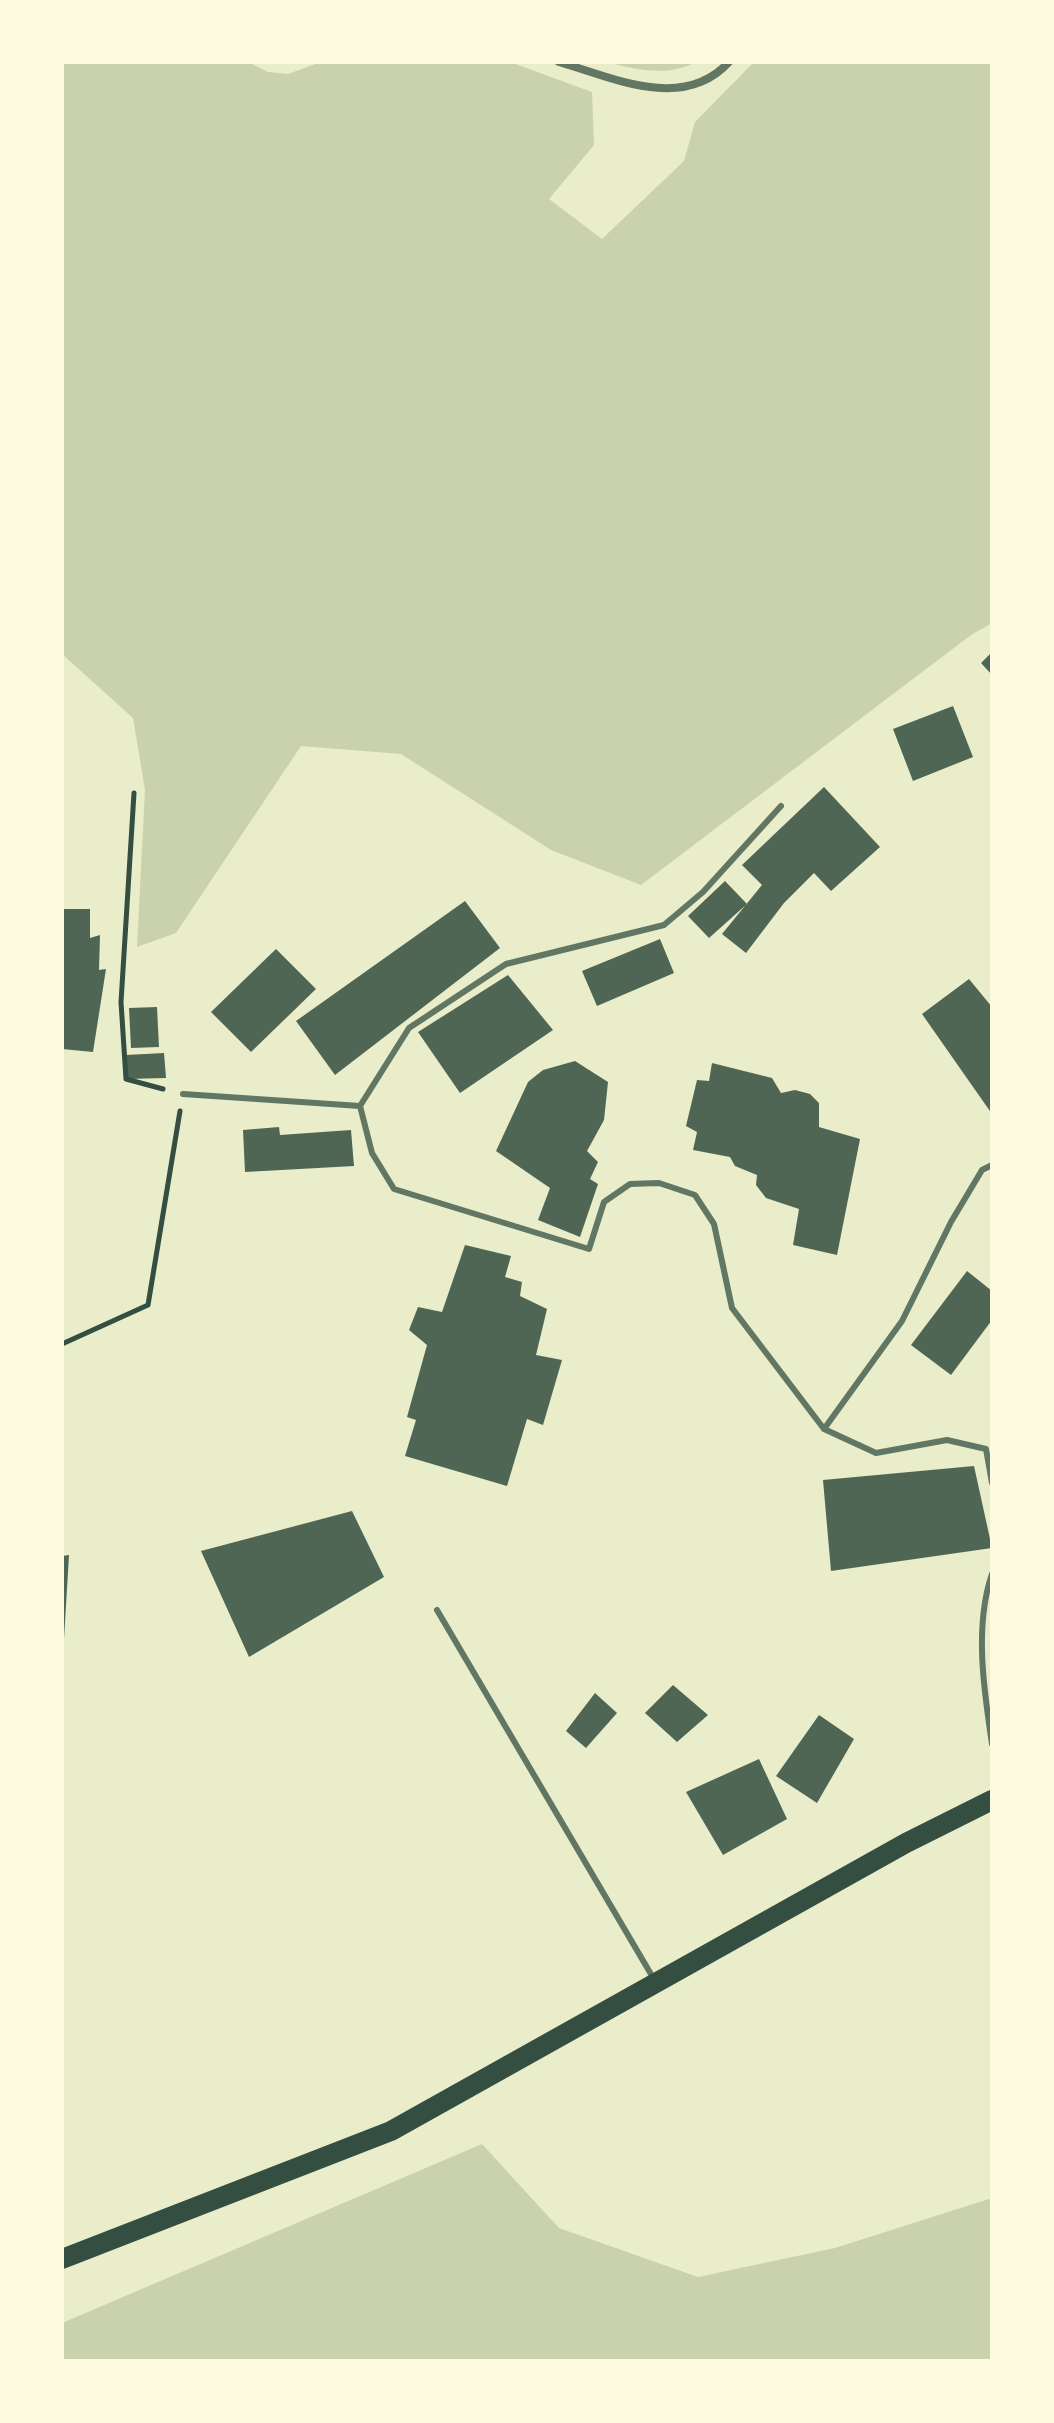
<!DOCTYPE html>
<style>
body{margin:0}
#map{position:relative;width:1054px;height:2423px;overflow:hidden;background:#e9edc9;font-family:Commissioner,sans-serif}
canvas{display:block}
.frame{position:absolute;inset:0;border:64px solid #fefae0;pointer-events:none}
</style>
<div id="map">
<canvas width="1054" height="2423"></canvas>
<div class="frame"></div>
</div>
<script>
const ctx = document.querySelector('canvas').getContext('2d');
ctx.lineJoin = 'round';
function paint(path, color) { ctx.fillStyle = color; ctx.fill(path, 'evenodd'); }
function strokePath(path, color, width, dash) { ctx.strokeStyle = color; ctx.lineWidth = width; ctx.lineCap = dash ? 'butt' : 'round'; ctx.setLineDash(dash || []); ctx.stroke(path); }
const green = new Path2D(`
 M62,62H248L268,72L288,74L321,62H510L592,92L594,145L549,199L602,239L684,161L695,122L754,62H992V623L971,635L641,885L551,850L401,754L301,746L176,933L137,947L145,790L133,718L62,654Z
 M607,62H696C669,77 635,70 607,62Z
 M482,2144L559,2228L698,2277L835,2248L992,2198V2361H62V2323Z`);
const building = new Path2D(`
 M992,652V675L981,663Z
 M953,706L973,757L913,781L893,729Z
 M824,787L880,847L831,891L814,873L784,903L746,953L722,934L762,885L742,865Z
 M725,881L747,904L709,938L688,916Z
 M465,901L500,948L335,1075L296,1021Z
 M62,909H90V938L100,935L99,970L106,969L93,1052L62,1049Z
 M660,939L674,973L597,1006L582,971Z
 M276,949L316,989L251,1052L211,1012Z
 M508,975L553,1030L460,1093L418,1032Z
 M969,979L992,1007V1114L922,1014Z
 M157,1007L159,1047L131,1048L129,1008Z
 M164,1053L166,1078L127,1079L126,1055Z
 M575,1061L608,1082L604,1120L587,1151L598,1162L590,1179L598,1184L580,1237L538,1220L550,1188L496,1151L528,1082L543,1070Z
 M712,1063L772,1078L781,1093L795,1090L810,1094L819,1103V1127L860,1139L837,1255L793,1245L799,1209L766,1198L756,1185L757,1175L735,1166L730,1157L693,1150L697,1132L686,1126L697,1080L709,1081Z
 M279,1127L280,1135L351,1130L354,1166L245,1172L243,1130Z
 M465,1245L511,1256L505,1277L522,1282L520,1296L547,1309L536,1355L562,1360L543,1425L527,1419L507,1486L405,1456L416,1420L407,1417L427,1345L409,1330L418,1307L442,1312Z
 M967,1271L992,1291V1320L951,1375L911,1345Z
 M974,1466L992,1548L831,1571L823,1480Z
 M352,1511L384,1577L249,1657L201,1551Z
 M69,1555L64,1639H62V1556Z
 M673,1685L708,1715L677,1742L645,1713Z
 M595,1693L617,1713L586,1748L566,1731Z
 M819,1715L854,1739L817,1803L776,1776Z
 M759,1759L787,1819L723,1855L686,1792Z`);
const path = new Path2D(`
 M134,793L121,1002L126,1079L163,1089
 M62,1344L148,1305L180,1111`);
const service = new Path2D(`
 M183,1094L360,1106L372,1153L394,1189L589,1249L604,1202L630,1184L659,1183L695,1195L714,1224L732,1308L824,1429L876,1453L947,1440L986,1449L992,1483
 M360,1106L409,1028L506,964L664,925L703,892L781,806
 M824,1429L902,1321L951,1222L982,1170L992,1165
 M992,1574C974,1626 984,1691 992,1744
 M437,1610L655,1981`);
const minor = new Path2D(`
 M559,62C614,78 683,112 729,62`);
const primary = new Path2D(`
 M62,2259L391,2131L906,1843L992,1800`);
paint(green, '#cad2ad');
paint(building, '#4f6655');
strokePath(path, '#344e41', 5);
strokePath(service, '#617663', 6);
strokePath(minor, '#617663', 8);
strokePath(primary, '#344e41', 20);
</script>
